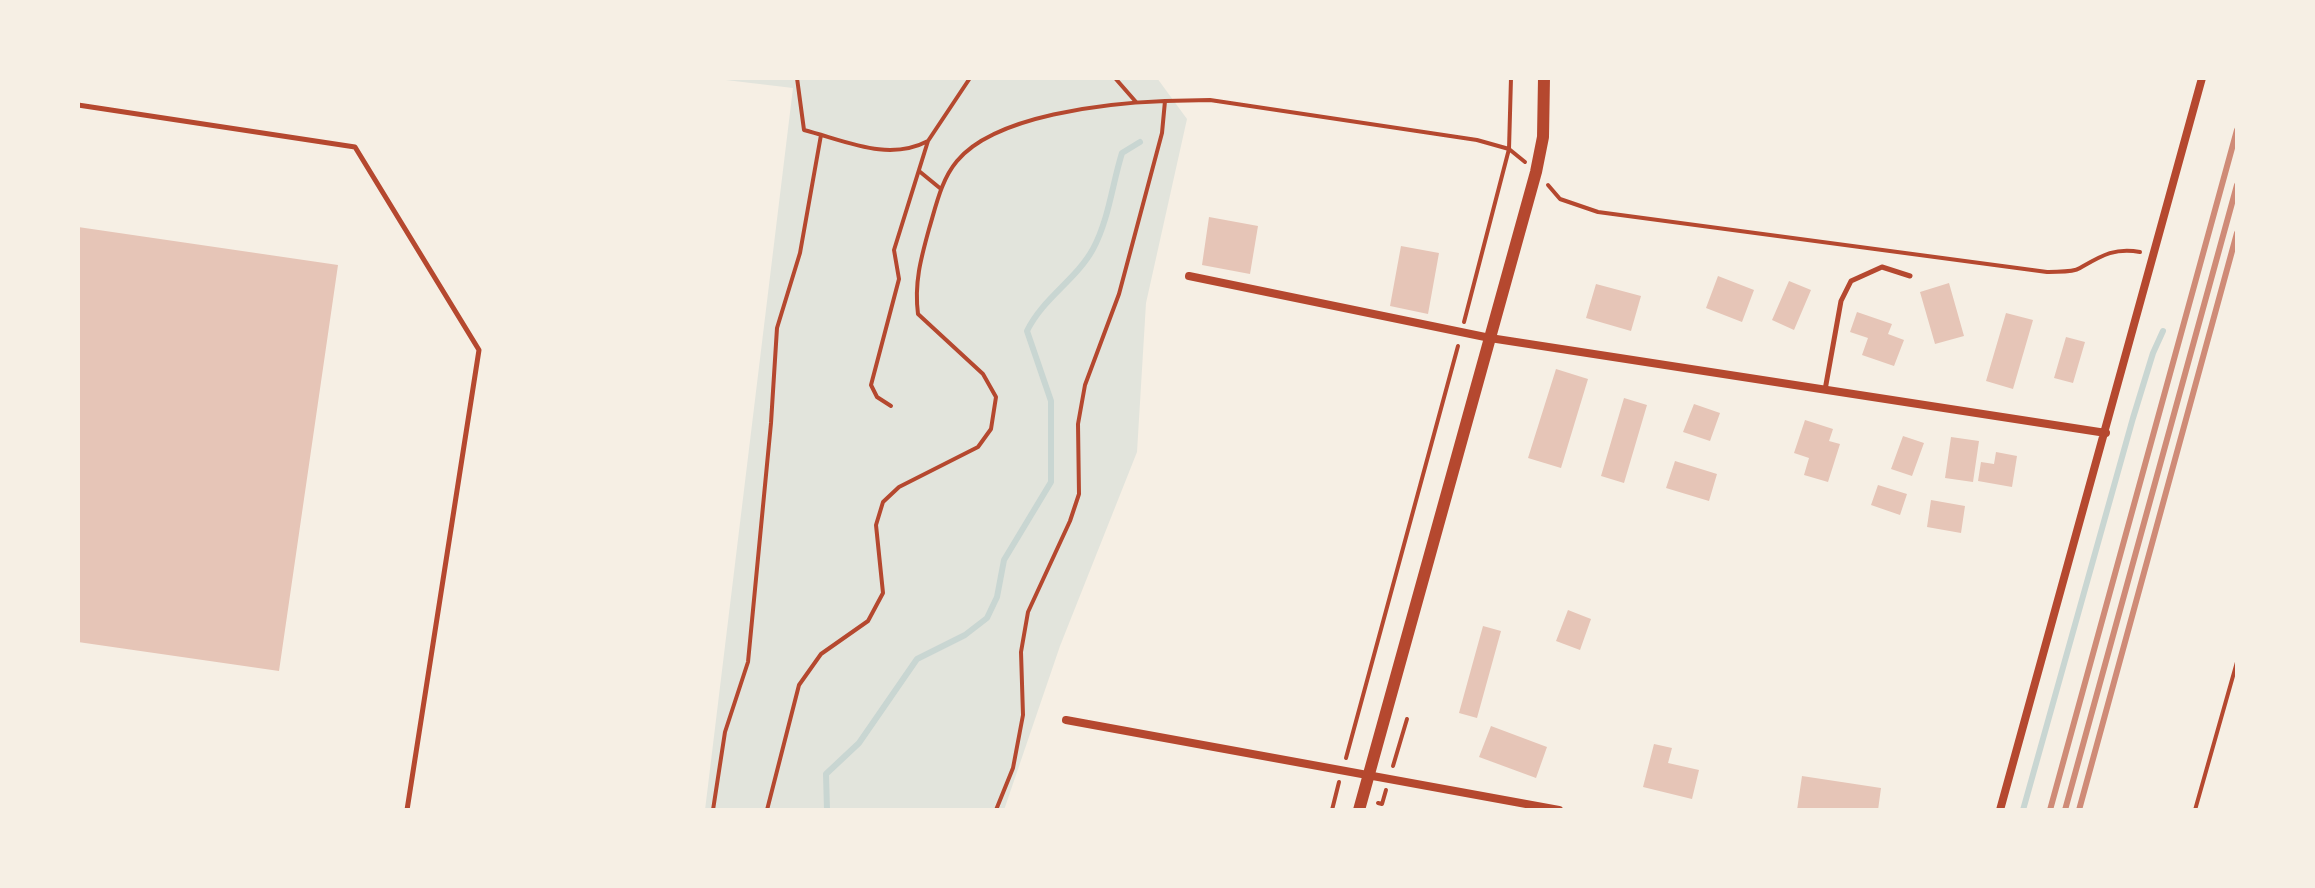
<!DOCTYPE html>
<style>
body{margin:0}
#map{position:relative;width:2315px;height:888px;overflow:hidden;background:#f6efe4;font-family:Arial,sans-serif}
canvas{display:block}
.frame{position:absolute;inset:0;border:80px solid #f6efe4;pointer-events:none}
</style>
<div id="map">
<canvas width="2315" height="888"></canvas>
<div class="frame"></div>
</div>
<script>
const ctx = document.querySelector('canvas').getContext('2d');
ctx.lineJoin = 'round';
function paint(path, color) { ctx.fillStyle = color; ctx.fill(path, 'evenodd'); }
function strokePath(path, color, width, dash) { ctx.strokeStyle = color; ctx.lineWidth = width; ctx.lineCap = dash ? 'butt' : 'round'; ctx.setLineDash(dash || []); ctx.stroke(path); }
const green = new Path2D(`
 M709,78H1157L1187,119L1146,303L1137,452L1060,646L1004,810H705L793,88Z`);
const stream = new Path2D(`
 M827,810L826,774L859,743L917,659L965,635L987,618L997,597L1004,560L1051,482V401L1027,331C1043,298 1076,280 1093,249C1109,219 1112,185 1122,153L1140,142
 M2023,810L2133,418L2153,353L2163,331`);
const building = new Path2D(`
 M1209,217L1258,226L1250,274L1202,265Z
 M78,227L338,265L279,671L78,642Z
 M1401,246L1439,253L1428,314L1390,306Z
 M1718,276L1754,290L1742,322L1706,308Z
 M1789,281L1811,290L1794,330L1772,320Z
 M1949,283L1964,336L1935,344L1920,292Z
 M1596,284L1641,296L1631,331L1586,318Z
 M1857,312L1892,324L1888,334L1904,340L1894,366L1862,355L1868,338L1850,332Z
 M2006,313L2033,320L2013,389L1986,381Z
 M2066,337L2085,342L2073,383L2054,378Z
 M1556,369L1588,379L1561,468L1528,458Z
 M1624,398L1647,405L1624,483L1601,476Z
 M1694,404L1720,413L1710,441L1683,432Z
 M1805,420L1833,429L1829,441L1840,444L1828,482L1804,475L1809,458L1794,453Z
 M1903,436L1924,443L1912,476L1891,469Z
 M1951,437L1979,441L1973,482L1945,478Z
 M1996,452L2017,456L2012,487L1978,481L1981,462L1994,464Z
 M1675,461L1717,474L1709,501L1666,488Z
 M1878,485L1907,494L1900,515L1871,505Z
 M1931,500L1965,506L1961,533L1927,527Z
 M1568,610L1591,619L1580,650L1556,641Z
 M1483,626L1501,631L1477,718L1459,713Z
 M1491,726L1547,747L1536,778L1479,757Z
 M1654,744L1672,748L1668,763L1699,770L1692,799L1643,787Z
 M1802,776L1881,788L1878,810H1797Z`);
const path = new Path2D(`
 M797,78L804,130C846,141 888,162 928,141
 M1115,78L1136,102
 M919,171L941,189
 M1548,185L1560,199L1598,212L2047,272C2057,271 2072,273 2080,268C2101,256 2115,247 2140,252
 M1464,322L1509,149L1511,78
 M891,406L877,397L871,385L899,279L894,250L928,141L970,78
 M1346,758L1458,346
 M1393,766L1407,719
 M1378,803L1382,804L1386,790
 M713,810L725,732L748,662L771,423L777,328L800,253L821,135
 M767,810L799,685L821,654L868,621L883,593L876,525L883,502L899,487L978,447L991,429L996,397L983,374L918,314C914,283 921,258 929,229C936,206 941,180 957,161C995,115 1107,103 1165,101
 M996,810L1013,768L1023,715L1021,652L1028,612L1070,521L1079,494L1078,424L1085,385L1119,294L1162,133L1165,101L1210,100L1477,140L1509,149L1525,162
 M1332,810L1339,782
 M2195,810L2237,662`);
const service = new Path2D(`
 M78,105L355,147L479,350L407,810
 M1825,390L1841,301L1851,281L1882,267L1910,276`);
const minor = new Path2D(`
 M1189,276L1490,338L2106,433
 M1066,720L1559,810
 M2000,810L2202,78`);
const tertiary = new Path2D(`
 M1359,810L1536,172L1543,137L1544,78`);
const rail = new Path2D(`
 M2050,810L2237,130
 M2065,810L2237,185
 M2079,810L2237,233`);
paint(green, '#e2e4dc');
strokePath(stream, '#c9d6d2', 6);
paint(building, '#e6c5b7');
strokePath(path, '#b5482f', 4);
strokePath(service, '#b5482f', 5);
strokePath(minor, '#b5482f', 8);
strokePath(tertiary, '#b5482f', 12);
strokePath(rail, '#cf8b77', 6);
</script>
